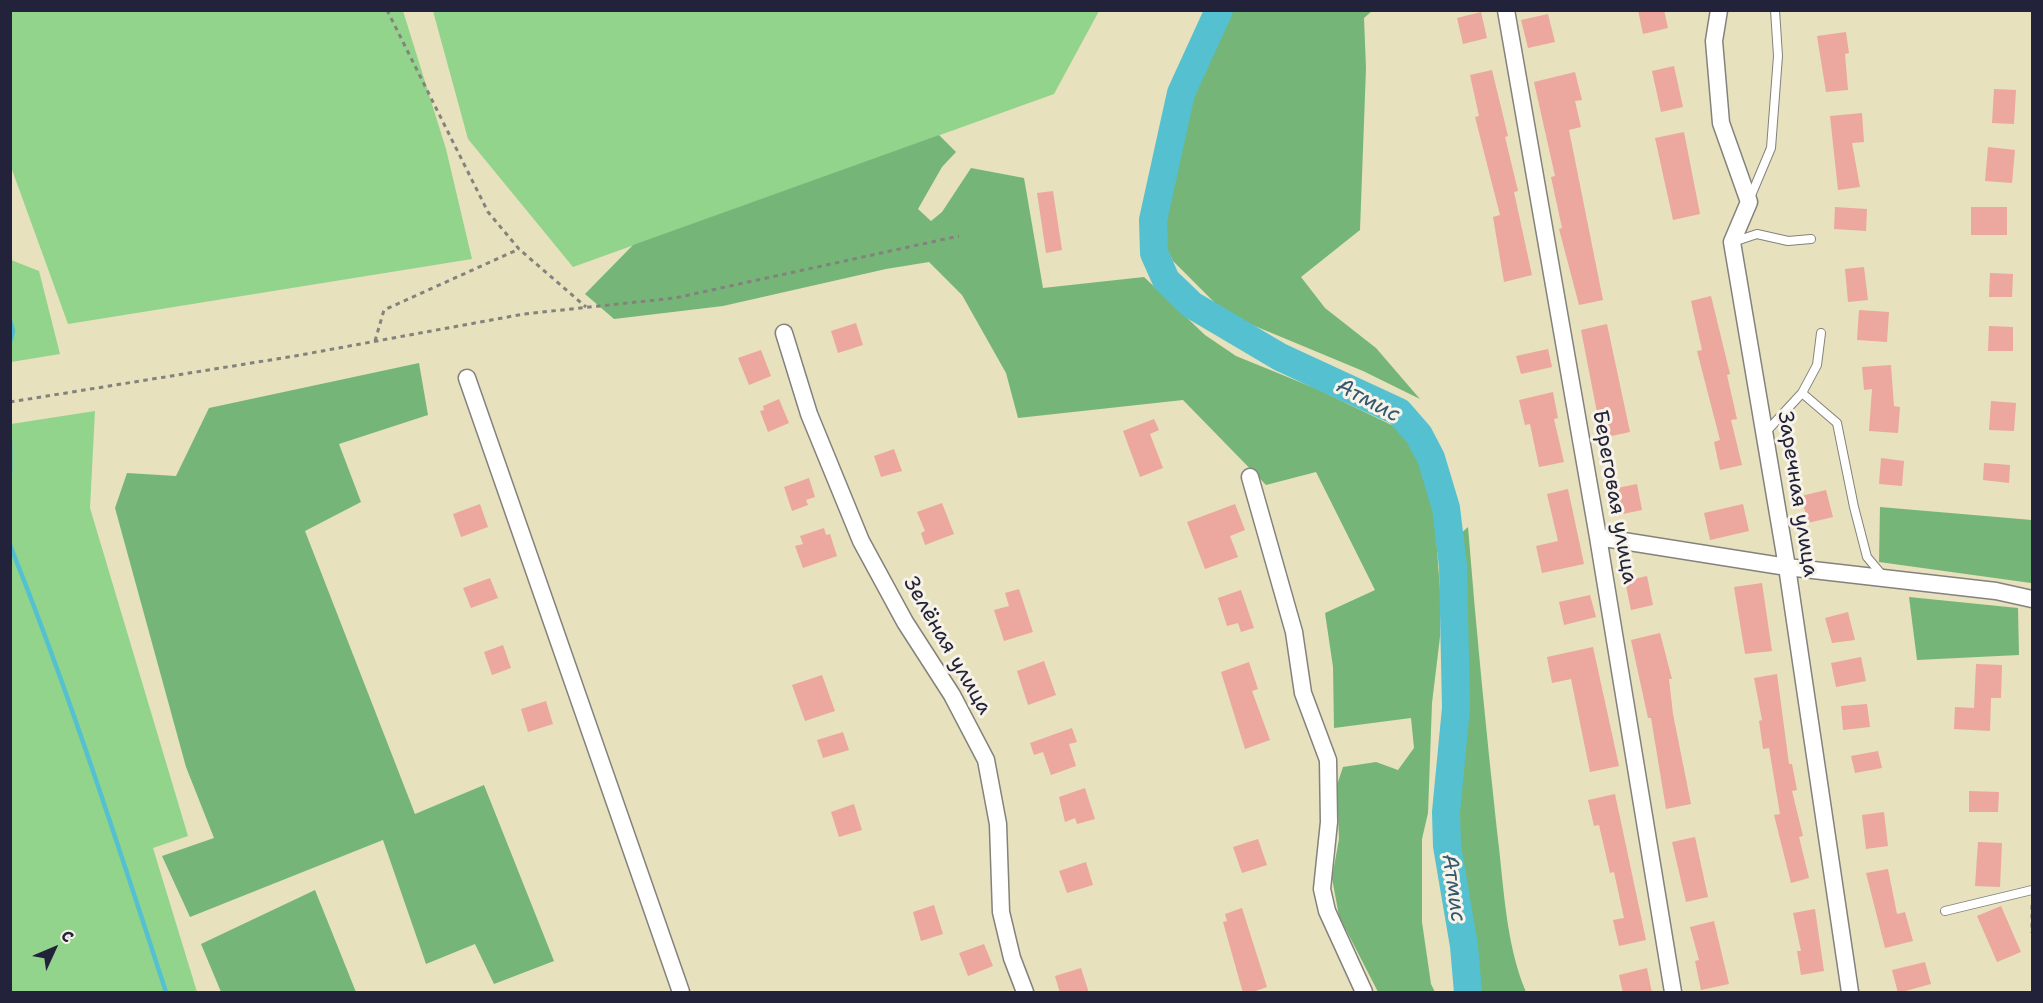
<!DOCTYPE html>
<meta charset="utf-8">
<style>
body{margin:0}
#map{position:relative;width:2043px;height:1003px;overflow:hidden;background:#e7e1be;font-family:"Shantell Sans",sans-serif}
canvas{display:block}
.frame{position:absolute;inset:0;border:12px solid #22223b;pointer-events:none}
.north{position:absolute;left:24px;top:919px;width:60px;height:60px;-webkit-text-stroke:4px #f7f3e8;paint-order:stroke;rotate:46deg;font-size:16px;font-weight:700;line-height:24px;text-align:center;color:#22223b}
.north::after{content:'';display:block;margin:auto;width:21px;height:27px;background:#22223b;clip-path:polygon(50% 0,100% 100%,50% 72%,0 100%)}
</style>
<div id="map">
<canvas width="2043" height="1003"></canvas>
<div class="frame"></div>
<div class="north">С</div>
</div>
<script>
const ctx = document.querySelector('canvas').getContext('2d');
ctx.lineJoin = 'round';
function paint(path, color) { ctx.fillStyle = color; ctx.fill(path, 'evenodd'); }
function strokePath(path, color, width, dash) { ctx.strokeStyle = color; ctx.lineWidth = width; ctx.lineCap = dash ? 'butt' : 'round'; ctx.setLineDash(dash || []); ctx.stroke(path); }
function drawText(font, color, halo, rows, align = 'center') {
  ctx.font = font + ' "Shantell Sans",sans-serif'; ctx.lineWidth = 6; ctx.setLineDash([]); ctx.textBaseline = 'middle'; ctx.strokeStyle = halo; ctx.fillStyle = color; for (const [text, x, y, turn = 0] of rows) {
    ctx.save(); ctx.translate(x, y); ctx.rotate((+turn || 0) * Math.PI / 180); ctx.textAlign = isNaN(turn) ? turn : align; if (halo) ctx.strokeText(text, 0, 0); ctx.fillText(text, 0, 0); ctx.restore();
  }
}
const green = new Path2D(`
 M11,10L403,11L446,149L472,259L68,324L11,167Z
 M433,11H1099L1054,94L573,267L468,139Z
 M11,260L39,271L60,354L11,362Z
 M95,411L90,508L188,836L153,848L197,992H11V424Z`);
const forest = new Path2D(`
 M1226,10L1372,11L1364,18L1366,68L1360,230L1301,277L1325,308L1376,348L1420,399L1363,371L1250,324L1215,303L1173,261L1160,236V224L1171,181L1173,150Z
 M939,135L956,152L942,167L918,209L931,221L942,212L971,168L1024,178L1043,288L1144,277L1205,335L1236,356L1317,389L1402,430L1413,442L1421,461L1435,521L1440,590V637L1432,703L1428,813L1422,839V922L1431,984L1435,992H1378L1339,916L1332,878L1339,839L1337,785L1343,767L1376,762L1398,770L1414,748L1411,718L1334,728L1333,667L1325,613L1375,590L1316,472L1266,485L1183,400L1018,418L1006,373L962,295L929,262L886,269L723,306L614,319L585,294L633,245Z
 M419,363L428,415L339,444L361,502L305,531L415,814L484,785L554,961L494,984L475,944L426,964L383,840L190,917L162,856L214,838L186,767L115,508L127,473L176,476L209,408Z
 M1880,507L2032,520L2031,583L1879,562Z
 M1468,527C1476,628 1486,730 1497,831C1504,885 1505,942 1526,992H1480L1469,962L1464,932L1463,888L1453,834L1457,803L1454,759L1465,718L1466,658L1457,537Z
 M1909,597L2018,608L2019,655L1917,660Z
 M315,890L356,992H221L201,944Z`);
const stream = new Path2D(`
 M10,321L13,331L10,342
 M10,442V471
 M10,545C69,692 117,842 166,992`);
const river = new Path2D(`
 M1219,10L1181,93L1153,220L1154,253L1166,280L1192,305L1280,357L1399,412L1419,435L1431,458L1446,508L1453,566L1456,708L1446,812L1447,846L1464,946L1468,992`);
const building = new Path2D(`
 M1638,10H1664L1668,28L1643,34Z
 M1481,12L1487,38L1463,44L1457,18Z
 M1548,14L1555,42L1528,48L1521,20Z
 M1846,32L1849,53L1845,54L1848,90L1826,92L1817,36Z
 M1674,66L1683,107L1661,112L1652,71Z
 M1492,70L1508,136L1505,137L1518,191L1514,192L1532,275L1504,282L1493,217L1500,215L1475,117L1479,116L1470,75Z
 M1575,72L1582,100L1575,101L1581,127L1569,130L1603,300L1579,305L1559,229L1562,228L1551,177L1555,176L1534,82Z
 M1994,89L2016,90L2014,124L1992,123Z
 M1862,113L1864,142L1852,143L1860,187L1838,190L1830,116Z
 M1684,132L1700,214L1673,220L1655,138Z
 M1988,147L2015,150L2012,183L1985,181Z
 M1053,191L1062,250L1046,253L1037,193Z
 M1835,207L1867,209L1866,231L1834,229Z
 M1971,207H2007V235H1971Z
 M1864,267L1868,300L1848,302L1845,269Z
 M1990,273L2013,274L2012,297H1989Z
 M1711,296L1730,374L1727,375L1737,419L1731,420L1742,465L1720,470L1714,442L1720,440L1697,351L1702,350L1691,301Z
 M1859,310L1889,312L1887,342L1857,340Z
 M856,323L863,345L838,353L831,331Z
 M1607,324L1630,432L1602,438L1581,330Z
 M1989,326L2013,327V351H1988Z
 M1548,349L1552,367L1521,374L1516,356Z
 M761,350L771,376L749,385L738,358Z
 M1891,365L1894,406L1900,407L1898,433L1869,431L1872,389L1864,390L1862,367Z
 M1553,392L1558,418L1554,419L1564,462L1539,467L1530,424L1525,425L1519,400Z
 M779,399L789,423L768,432L760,411L764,410L763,406Z
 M1991,401L2016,403L2014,431L1989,430Z
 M1154,419L1159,430L1150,434L1163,468L1140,477L1123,431Z
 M894,449L902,471L881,477L874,456Z
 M1881,458L1904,461L1902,486L1879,484Z
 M1984,463L2010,465L2009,483L1983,480Z
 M809,478L815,497L806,500L808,505L792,511L784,487Z
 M1637,484L1642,510L1613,516L1607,490Z
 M1568,489L1584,564L1542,573L1536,546L1558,541L1547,494Z
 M1826,490L1833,517L1808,523L1801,496Z
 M942,503L954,534L925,545L921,533L925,531L917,512Z
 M480,504L488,527L461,537L453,514Z
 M1235,504L1245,530L1230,536L1238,557L1205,569L1187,522Z
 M1743,504L1749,531L1710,540L1704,513Z
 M824,528L826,535L830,534L837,556L803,568L795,546L803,544L800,536Z
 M1647,576L1653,605L1631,610L1625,581Z
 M490,578L498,598L471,608L463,588Z
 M1762,583L1772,651L1745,654L1734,587Z
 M1019,589L1033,632L1004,641L994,610L1009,606L1005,593Z
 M1241,590L1254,628L1241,632L1238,623L1227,626L1218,598Z
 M1590,595L1596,617L1564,625L1559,602Z
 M1848,612L1855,640L1832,643L1825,618Z
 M1660,633L1672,679H1669L1673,714L1691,804L1666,809L1651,718H1648L1631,640Z
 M503,645L511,668L492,675L484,652Z
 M1593,647L1619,766L1590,772L1571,679L1552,683L1547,657Z
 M1861,657L1866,681L1836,687L1831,663Z
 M1044,661L1056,695L1028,705L1017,671Z
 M1249,662L1258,689L1252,691L1270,740L1245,749L1221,672Z
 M1976,664L2002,665L2001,698H1991L1990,731L1954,729L1955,707L1974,708Z
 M1777,674L1789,764H1792L1797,790L1792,791L1803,836L1799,837L1809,878L1791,883L1774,815L1780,814L1769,748L1763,749L1759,721L1762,720L1754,678Z
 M822,675L835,711L805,721L792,685Z
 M546,701L553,724L528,732L521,709Z
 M1867,704L1870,727L1843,730L1841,706Z
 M1072,728L1077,742L1069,744L1076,766L1051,775L1043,752L1034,755L1030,743Z
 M843,732L849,750L823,758L817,740Z
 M1878,751L1882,768L1855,773L1851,756Z
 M1085,788L1095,819L1077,824L1075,818L1065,822L1059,797Z
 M1969,791L1999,792L1998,812H1969Z
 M1615,794L1646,940L1619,946L1613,920L1624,918L1614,872L1610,873L1599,825L1594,826L1588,800Z
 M854,804L862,830L839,837L831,812Z
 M1884,812L1888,846L1866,849L1862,815Z
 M1695,837L1708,897L1686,902L1672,842Z
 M1258,839L1267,865L1242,873L1233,847Z
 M1978,842L2002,843L2000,887L1975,886Z
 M1086,862L1093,885L1067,893L1059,871Z
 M1888,869L1897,914L1905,912L1913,941L1885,948L1866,873Z
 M934,905L943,934L921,941L913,912Z
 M2001,906L2021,952L1997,962L1977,916Z
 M1242,908L1267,987L1250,993H1243L1223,922L1227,921L1225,914Z
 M1815,909L1824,971L1801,975L1797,951H1801L1793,913Z
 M1714,921L1729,984L1701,990L1695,961L1699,960L1690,927Z
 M984,944L993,966L968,976L959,953Z
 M1925,962L1931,984L1898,993L1892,970Z
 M1081,968L1089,993H1060L1055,976Z
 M1647,968L1652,993H1623L1619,975Z`);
const path = new Path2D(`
 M387,10L488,212L519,249L586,307
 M375,341L384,310L519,249
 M10,402L295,356L524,314L675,298L959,236
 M2032,905V933`);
const service = new Path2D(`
 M1750,198L1771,148L1778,56L1775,10
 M1733,242L1757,234L1788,241L1811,239
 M1802,393L1837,423L1854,507L1867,557L1883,576
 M1765,433L1802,393L1817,365L1821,333
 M1945,911L2032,890`);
const minor = new Path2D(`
 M1506,10L1598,537L1673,992
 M1719,10L1714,41L1721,123L1749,202L1732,242L1787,567L1850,992
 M784,333L809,414L861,541L905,622L952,695L986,760L998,824L1001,912L1012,958L1025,992
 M467,378L681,992
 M1250,477L1294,632L1303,693L1328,760L1329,822L1322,889L1327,911L1364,992
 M1598,537L1787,567L1996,591L2032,599`);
const streetNames = [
 ["Заречная улица",1797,494,81],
 ["Береговая улица",1614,497,80],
 ["Зелёная улица",947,646,60]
];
const waterNames = [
 ["Атмис",1368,401,28],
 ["Атмис",1453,888,82]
];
paint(green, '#92d48c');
paint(forest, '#75b678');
strokePath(stream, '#55c0cf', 4.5);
strokePath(river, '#55c0cf', 28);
paint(building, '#eca79e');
strokePath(service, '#84827c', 10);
strokePath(minor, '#84827c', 19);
strokePath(path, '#84827c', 3, [4.5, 4.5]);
strokePath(service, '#fff', 8);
strokePath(minor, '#fff', 16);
drawText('21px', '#22223b', '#f7f3e8', streetNames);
drawText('italic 22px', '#34596f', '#f7f3e8', waterNames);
</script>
